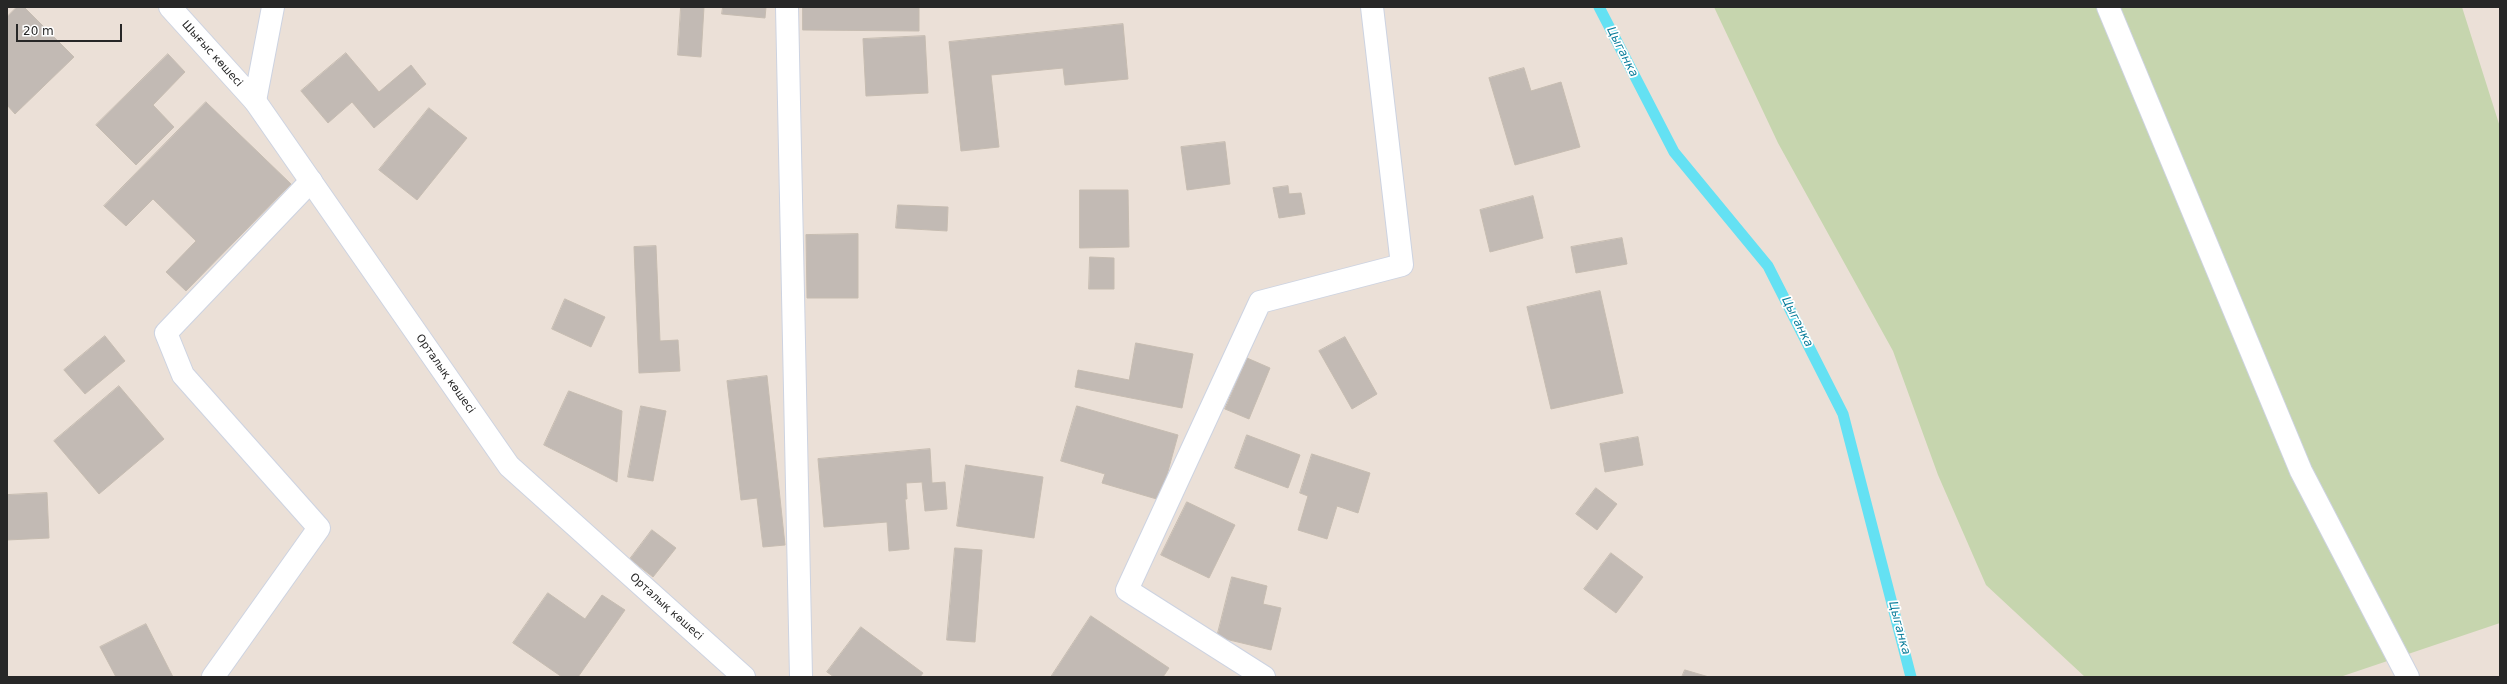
<!DOCTYPE html>
<meta charset="utf-8">
<style>
body{margin:0}
#map{position:relative;width:2507px;height:684px;overflow:hidden;background:#ebe0d7;font-family:"DejaVu Sans",sans-serif}
canvas{display:block}
.frame{position:absolute;inset:0;border:8px solid #272727;pointer-events:none}
.scale{position:absolute;left:16px;top:24px;width:106px;height:18px;box-sizing:border-box;border:2px solid #272727;border-top:0;padding-left:5px;font-size:12px;line-height:14px;white-space:nowrap;color:#272727;-webkit-text-stroke:3px #fff;paint-order:stroke}
</style>
<div id="map">
<canvas width="2507" height="684"></canvas>
<div class="frame"></div>
<div class="scale">20 m</div>
</div>
<script>
const ctx = document.querySelector('canvas').getContext('2d');
ctx.lineJoin = 'round';
function paint(path, color) { ctx.fillStyle = color; ctx.fill(path, 'evenodd'); }
function strokePath(path, color, width, dash) { ctx.strokeStyle = color; ctx.lineWidth = width; ctx.lineCap = dash ? 'butt' : 'round'; ctx.setLineDash(dash || []); ctx.stroke(path); }
function drawText(font, color, halo, rows, align = 'center') {
  ctx.font = font + ' "DejaVu Sans",sans-serif'; ctx.lineWidth = 3.5; ctx.setLineDash([]); ctx.textBaseline = 'middle'; ctx.strokeStyle = halo; ctx.fillStyle = color; for (const [text, x, y, turn = 0] of rows) {
    ctx.save(); ctx.translate(x, y); ctx.rotate((+turn || 0) * Math.PI / 180); ctx.textAlign = isNaN(turn) ? turn : align; if (halo) ctx.strokeText(text, 0, 0); ctx.fillText(text, 0, 0); ctx.restore();
  }
}
const cemetery = new Path2D(`
 M1714,7H2462L2500,127V623L2340,677H2085L1986,585L1938,475L1893,351L1778,143Z`);
const stream = new Path2D(`
 M1599,7L1674,152L1768,266L1843,414L1911,677`);
const building = new Path2D(`
 M17,7H24L74,57L15,114L7,105V17Z
 M681,7H704L701,57L678,55Z
 M723,7H766L765,18L722,14Z
 M803,7H919V31L803,30Z
 M1123,24L1128,79L1065,85L1063,68L991,75L999,147L961,151L949,42Z
 M925,36L928,93L866,96L863,39Z
 M346,53L379,92L411,65L426,84L374,128L352,102L328,123L301,91Z
 M168,54L185,72L153,105L174,127L136,165L96,125Z
 M1524,68L1531,91L1561,82L1580,147L1515,165L1489,78Z
 M206,102L291,184L186,291L166,272L196,241L153,199L126,226L104,206Z
 M429,108L467,138L417,200L379,170Z
 M1225,142L1230,184L1187,190L1181,147Z
 M1288,186L1289,194L1301,193L1305,214L1279,218L1273,188Z
 M1080,190H1128L1129,247L1080,248Z
 M1533,196L1543,238L1490,252L1480,210Z
 M898,205L948,207L947,231L896,228Z
 M858,234V298H807L806,235Z
 M1622,238L1627,264L1576,273L1571,247Z
 M656,246L660,341L678,340L680,371L639,373L634,247Z
 M1090,257L1114,258V289H1089Z
 M1600,291L1623,393L1551,409L1527,307Z
 M565,299L605,317L591,347L552,329Z
 M105,336L125,361L85,394L64,370Z
 M1345,337L1377,394L1352,409L1319,351Z
 M1136,343L1193,354L1182,408L1075,387L1078,370L1129,380Z
 M1247,358L1270,368L1249,419L1225,409Z
 M767,376L785,545L763,547L757,498L741,500L727,381Z
 M119,386L164,439L99,494L54,441Z
 M569,391L622,411L617,482L544,445Z
 M641,406L666,411L653,481L628,477Z
 M1077,406L1178,435L1160,500L1102,483L1105,474L1061,461Z
 M1247,435L1300,455L1288,488L1235,468Z
 M1638,437L1643,465L1605,472L1600,444Z
 M930,449L932,483L945,482L947,509L925,511L922,482L906,483L907,499H905L909,549L889,551L887,522L824,527L818,459Z
 M1312,454L1370,473L1358,513L1337,506L1327,539L1298,530L1308,496L1300,493Z
 M966,465L1043,477L1034,538L957,526Z
 M1596,488L1617,504L1597,530L1576,514Z
 M47,493L49,538L7,540V495Z
 M1187,502L1235,525L1209,578L1161,555Z
 M652,530L676,548L653,577L630,559Z
 M955,548L982,550L975,642L947,640Z
 M1611,553L1643,577L1616,613L1584,589Z
 M1232,577L1267,586L1263,604L1281,608L1271,650L1217,637Z
 M548,593L585,619L602,595L625,610L578,677H562L513,643Z
 M1091,616L1169,668L1163,677H1051Z
 M146,624L173,677H116L100,647Z
 M861,627L923,673L920,677H834L827,672Z
 M1685,670L1709,677H1682Z`);
const minor = new Path2D(`
 M170,7L255,101
 M787,7L801,677
 M2108,7L2301,471L2408,677
 M255,101L273,7
 M213,677L319,528L183,375L166,333L311,181
 M1264,677L1127,590L1260,302L1402,265L1372,7`);
const tertiary = new Path2D(`
 M255,101L509,466L744,677`);
const streetNames = [
 ["Шығыс көшесі",212,54,48],
 ["Орталық көшесі",445,374,55],
 ["Орталық көшесі",666,607,42]
];
const waterNames = [
 ["Цыганка",1622,52,63],
 ["Цыганка",1797,322,63],
 ["Цыганка",1899,628,75]
];
paint(cemetery, '#c6d5ae');
strokePath(stream, '#64e1f3', 11);
paint(building, '#c2bab4');
strokePath(building, '#c6bcb1', 1);
strokePath(minor, '#cdd3e1', 24);
strokePath(tertiary, '#cdd3e1', 24);
strokePath(minor, '#fff', 22);
strokePath(tertiary, '#fff', 22);
drawText('11px', '#272727', '#fff', streetNames);
drawText('italic 12px', '#087c9a', '#fff', waterNames);
</script>
